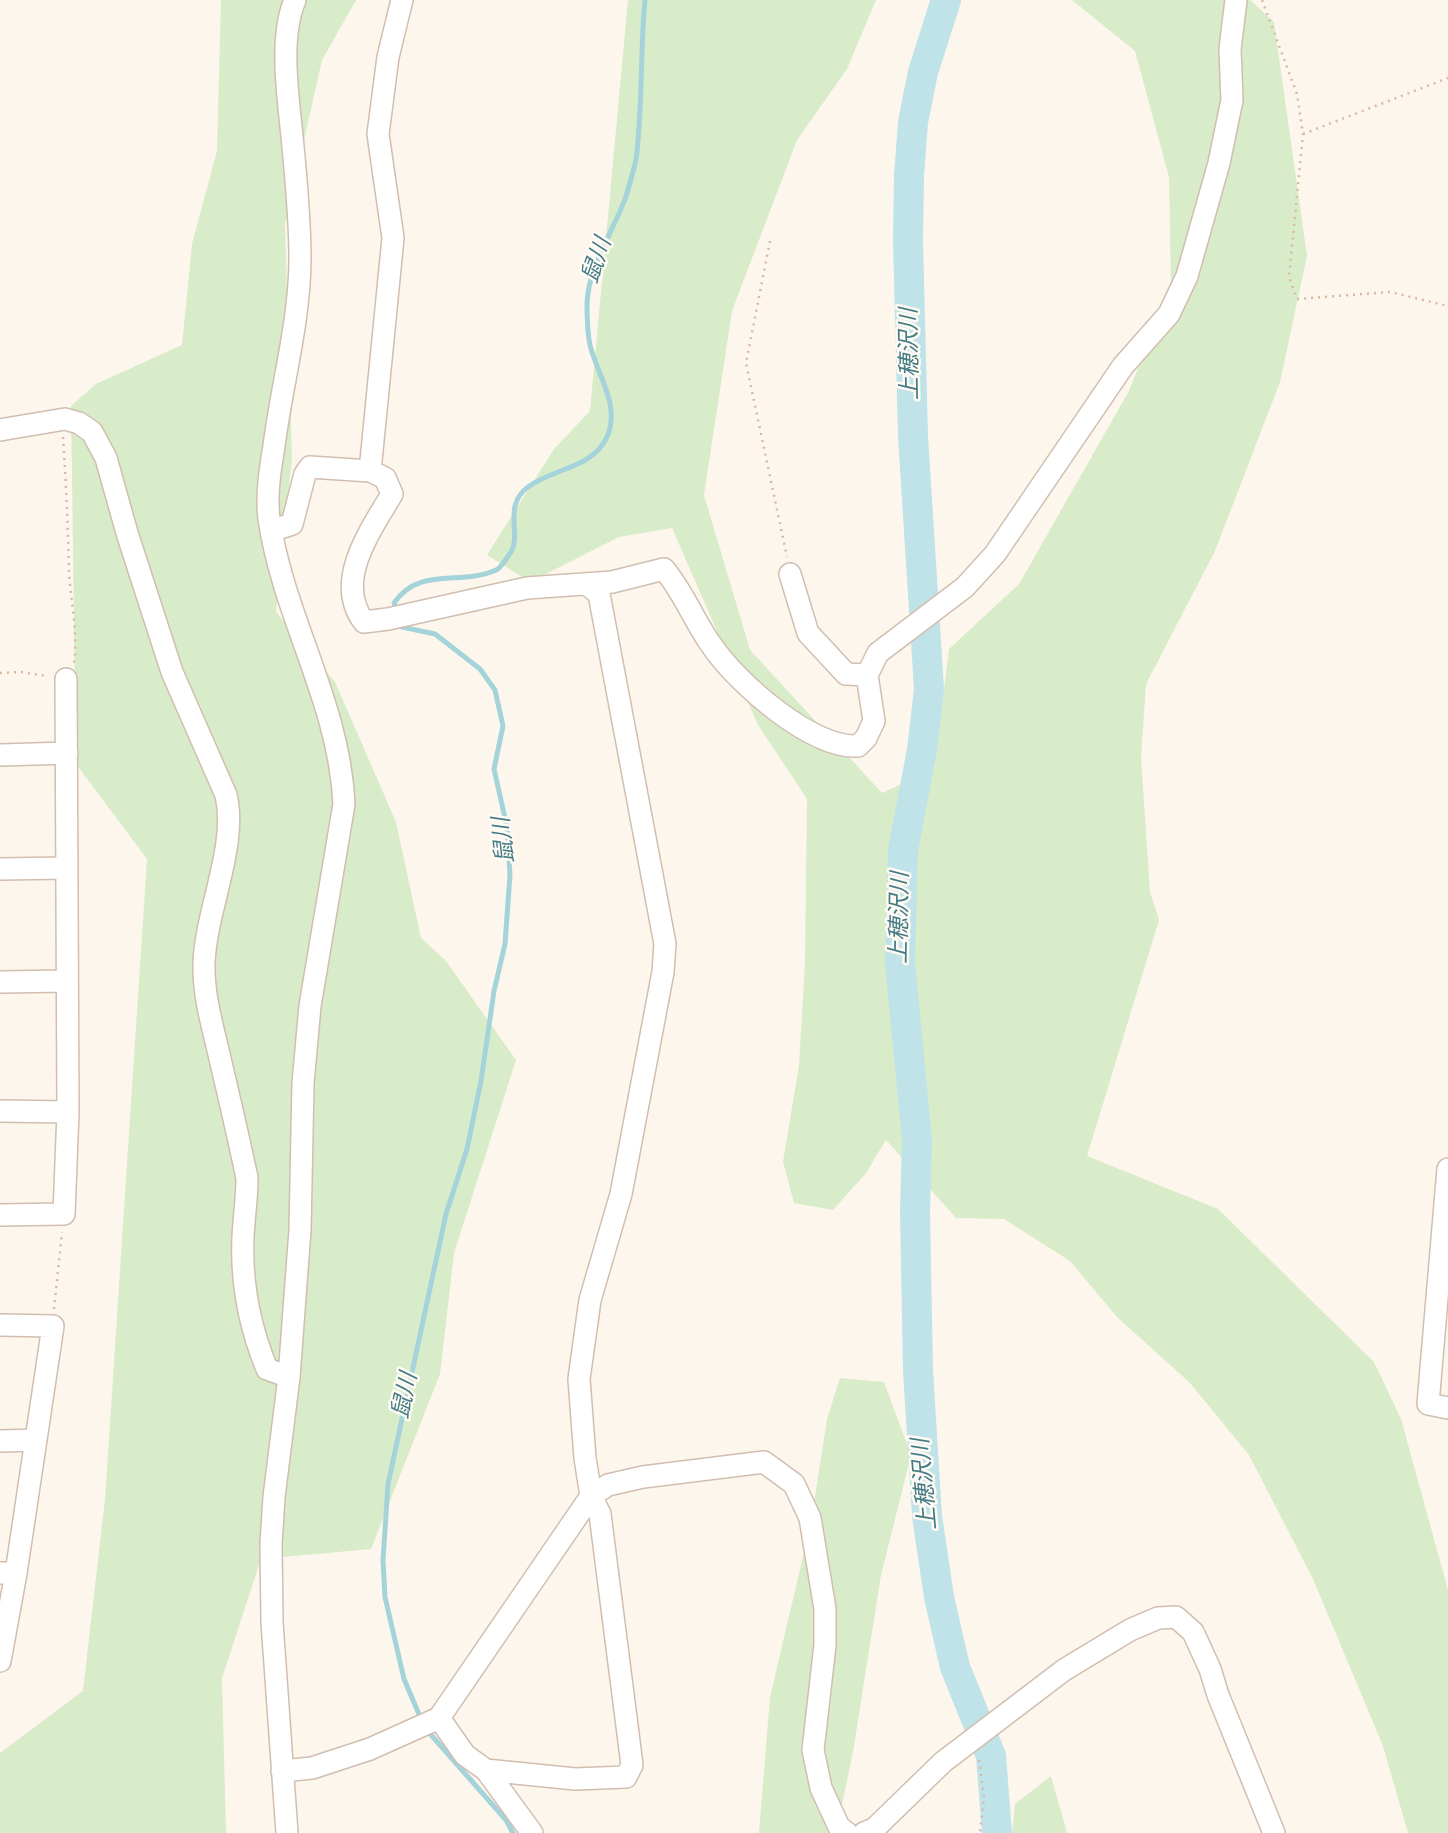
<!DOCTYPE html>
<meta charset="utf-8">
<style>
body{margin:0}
canvas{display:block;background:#fdf6ec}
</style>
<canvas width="1448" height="1833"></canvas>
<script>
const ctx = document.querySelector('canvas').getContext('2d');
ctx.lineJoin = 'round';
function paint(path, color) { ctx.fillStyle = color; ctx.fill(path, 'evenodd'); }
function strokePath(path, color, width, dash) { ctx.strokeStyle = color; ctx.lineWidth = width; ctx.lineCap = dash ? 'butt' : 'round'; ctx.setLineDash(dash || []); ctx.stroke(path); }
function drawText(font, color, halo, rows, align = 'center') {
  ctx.font = font + ' Overpass,"Noto Sans JP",sans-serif'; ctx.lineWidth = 5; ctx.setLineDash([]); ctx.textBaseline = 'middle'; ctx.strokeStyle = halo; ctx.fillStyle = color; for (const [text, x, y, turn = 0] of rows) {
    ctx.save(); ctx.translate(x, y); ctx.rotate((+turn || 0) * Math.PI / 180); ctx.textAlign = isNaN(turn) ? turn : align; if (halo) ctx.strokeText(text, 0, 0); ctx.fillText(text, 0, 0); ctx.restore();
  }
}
const green = new Path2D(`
 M221,0H356L322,60L285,225L292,458L276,612L335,682L396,822L421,938L446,961L516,1060L454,1253L440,1374L371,1549L261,1559L222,1678L226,1833H0V1753L83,1691L105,1499L147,859L76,764L71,406L96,384L182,345L192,244L217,151Z
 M628,0H876L847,69L797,140L732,311L704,495L750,650L882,793L934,769L949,649L1019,584L1129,391L1171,283L1169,177L1135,51L1072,0H1250L1274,22L1307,256L1280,382L1215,551L1146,684L1141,757L1150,892L1159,920L1087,1156L1218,1209L1374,1362L1401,1419L1448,1590V1833H1408L1383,1746L1313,1579L1249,1455L1190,1383L1117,1317L1070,1261L1004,1219L956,1218L886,1140L866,1173L833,1210L794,1203L783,1162L799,1065L805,963L807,799L758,725L672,528L619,537L530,582L487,555L554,449L590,411Z
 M840,1378L884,1382L911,1455L881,1575L853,1752L836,1833H759L770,1697L811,1523L827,1419Z
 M1051,1776L1067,1833H1012L1015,1804Z`);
const stream = new Path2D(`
 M398,613L394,603C419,566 460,586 496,570C501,568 505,560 509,555C524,536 501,507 528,487C553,468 592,469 607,437C621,405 597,375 590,345C587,331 587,317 587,303C589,265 612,234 625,199C629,188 632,175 635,164C638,152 638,139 639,127C642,85 641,42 645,0
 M401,623L402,627L435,634L480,669L495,690L503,726L494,769L507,827L510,875L505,944L494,991L481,1081L467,1149L446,1214L388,1484L383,1560L385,1597L404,1679L421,1719
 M425,1728L506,1820L513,1833`);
const river = new Path2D(`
 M946,0L923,72L913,122L909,176L908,241L913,436L929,689L922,750L903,850L900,963L917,1140L915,1211L918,1370L927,1516L939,1597L955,1667L991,1756L997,1833`);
const path = new Path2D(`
 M1262,0L1297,94L1303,134L1289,277L1297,299L1390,292L1448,306
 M1303,134L1448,78
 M770,241L746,363L787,557
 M63,437C66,482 68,527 69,572C71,603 78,632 74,664
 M0,673L21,672L46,676
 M54,1309L62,1232
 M979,1760L984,1798L980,1833`);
const minor = new Path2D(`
 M0,430L65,419L79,423L92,432L106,458L127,533L172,672L226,795C238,845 206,910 204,963C203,997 214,1031 221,1063C230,1101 239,1140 247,1178C247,1198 244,1217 243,1237C241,1282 250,1328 267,1369L289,1377
 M370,471L385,478L392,494C371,530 333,581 364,622L388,619L527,588L612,582L664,569C684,593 694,621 712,646C737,683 812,749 858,746L866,738L874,721L867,675L878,653L965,587L995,554L1123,366L1169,314L1187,276L1219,163L1232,100L1230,49L1236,0
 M271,531L292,524L305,474L310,467L370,471L393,238L378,134L388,57L402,0
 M790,574L808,633L846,674L867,675
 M0,755L67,753
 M0,869L67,868
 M0,982L66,981
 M0,1111L68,1112
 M1448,1169L1428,1404L1448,1408
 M0,1215L64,1214L68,1112L66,679
 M0,1325L53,1326L16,1573
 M0,1441L36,1440
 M0,1573H16L0,1661
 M439,1718L465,1755L486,1770L575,1779L626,1777L632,1765L600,1514L591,1496L585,1458L579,1379L590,1300L621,1194L663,972L665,944L599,594L588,585
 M486,1770L532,1833
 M282,1771L312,1768L370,1749L439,1718L591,1496L608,1485L643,1477L764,1462L794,1484L810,1518L825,1609V1645L813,1750L821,1788L839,1827L847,1833
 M287,1833L272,1622L271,1544L274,1497L289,1377L300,1230L303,1083L310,1006L344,804C339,701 284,619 269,519C266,495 270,470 274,446C282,383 300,321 300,258C300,217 296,177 292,136C288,97 279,37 295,0
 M864,1833L874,1829L943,1762L1064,1670L1130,1630L1158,1618L1176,1617L1193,1632L1210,1669L1218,1695L1274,1833`);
const waterNames = [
 ["鼠川",599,261,-71],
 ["上穂沢川",912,354,-91],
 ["鼠川",506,840,-96],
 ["上穂沢川",902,918,-89],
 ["鼠川",407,1396,-78],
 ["上穂沢川",927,1484,-95]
];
paint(green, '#d8ecc9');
strokePath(stream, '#a5d3da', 5);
strokePath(river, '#bfe3e8', 30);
strokePath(minor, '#d1beb0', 24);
strokePath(path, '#d9b8a5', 2.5, [2, 5]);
strokePath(minor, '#fff', 21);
drawText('italic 23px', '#437c86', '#fffaf3', waterNames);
</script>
